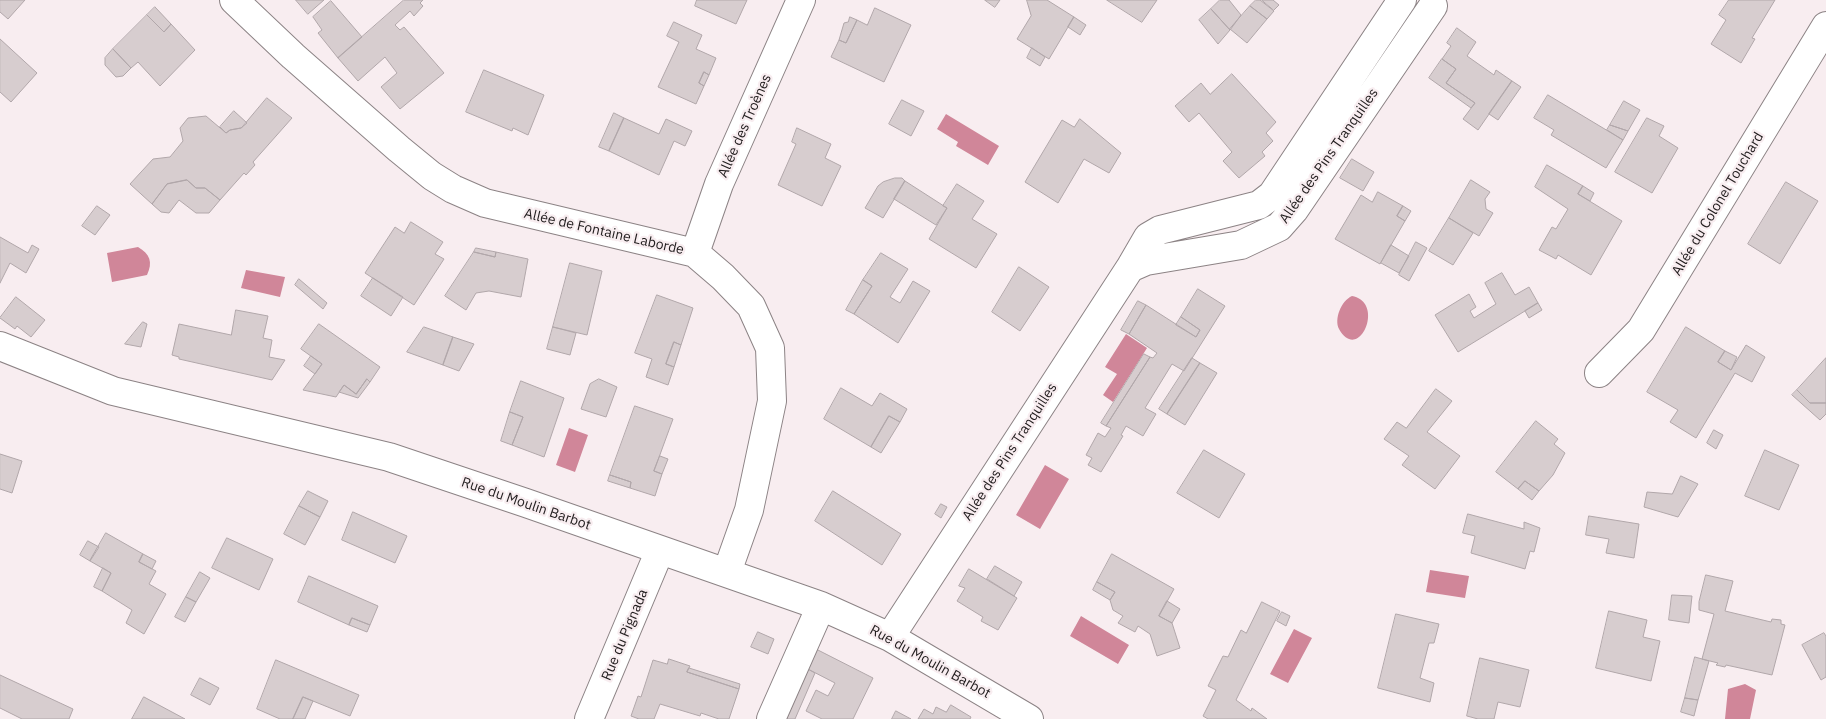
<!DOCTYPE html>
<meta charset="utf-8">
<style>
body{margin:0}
canvas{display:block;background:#f8edf0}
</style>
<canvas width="1826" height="719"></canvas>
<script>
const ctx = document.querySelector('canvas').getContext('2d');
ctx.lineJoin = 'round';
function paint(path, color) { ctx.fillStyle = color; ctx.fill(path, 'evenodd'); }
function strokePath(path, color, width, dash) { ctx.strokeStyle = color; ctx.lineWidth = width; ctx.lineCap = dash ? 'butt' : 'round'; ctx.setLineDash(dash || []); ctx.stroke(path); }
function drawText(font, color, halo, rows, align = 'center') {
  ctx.font = font + ' "IBM Plex Sans",sans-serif'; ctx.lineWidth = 4.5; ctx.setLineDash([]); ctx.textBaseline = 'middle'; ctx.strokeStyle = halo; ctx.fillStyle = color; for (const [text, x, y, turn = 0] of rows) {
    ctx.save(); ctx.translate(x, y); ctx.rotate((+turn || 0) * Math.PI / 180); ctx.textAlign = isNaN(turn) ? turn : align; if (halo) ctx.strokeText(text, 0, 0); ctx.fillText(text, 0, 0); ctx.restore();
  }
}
const water = new Path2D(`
 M946,114L999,146L988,165L956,146L958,142L937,129Z
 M138,247C150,254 153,262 147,275L112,282L107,253Z
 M246,270L285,277L280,297L241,288Z
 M1352,296C1386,302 1359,364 1339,329C1334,319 1341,301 1352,296Z
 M1126,334L1147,348L1113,402L1103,395L1117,374L1105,367Z
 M569,428L588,435L575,472L556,465Z
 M1045,465L1069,479L1040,529L1016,515Z
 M1430,570L1469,576L1465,598L1426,592Z
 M1081,616L1129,645L1118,664L1070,636Z
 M1294,629L1312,638L1288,683L1270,674Z
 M1745,684L1756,690L1750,719H1725L1728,689Z`);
const building = new Path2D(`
 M0,0H25L8,19L0,12Z
 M296,0H324L308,14Z
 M404,0H423L420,3L423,6L414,16L410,11L395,25L400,30L404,27L444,73L400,109L381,87L397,73L385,57L358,81L338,58Z
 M697,0H747L736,24L695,6Z
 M985,0H1000L995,7Z
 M1027,0H1047L1074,17L1049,59L1017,39L1031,16Z
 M1107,0H1157L1142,22Z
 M1220,0H1229L1241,15L1230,30L1211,9Z
 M1256,0H1260L1274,11L1267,19L1250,6Z
 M1262,0H1273L1279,5L1274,10Z
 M1729,0H1775L1752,38L1755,39L1741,63L1711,44L1726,20L1719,15Z
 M331,1L362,37L338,58L318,33L322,30L313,17Z
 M1250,6L1267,19L1247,43L1230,29Z
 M155,7L171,24L164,32L147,15Z
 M875,8L911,25L884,82L831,57L839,40L846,43L857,20L867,25Z
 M1211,9L1230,30L1218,44L1199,20Z
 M147,15L164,32L171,24L195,50L160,86L138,62L131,68L113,49Z
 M850,17L857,20L846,43L839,40L844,23L848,22Z
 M1074,17L1086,25L1080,35L1068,27Z
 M674,22L702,35L696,49L716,58L709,75L704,72L699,83L704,86L696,104L658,87L679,42L667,36Z
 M1457,28L1476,42L1467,56L1494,75L1496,70L1512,81L1478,130L1463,119L1475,103L1446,83L1456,69L1442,59L1451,46L1447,43Z
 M0,39L37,73L11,102L0,92Z
 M1032,48L1045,57L1040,66L1027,58Z
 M113,49L131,68L123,76L116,77L105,65V58Z
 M1442,59L1456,69L1446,83L1475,103L1471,108L1429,78Z
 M484,70L544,95L528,135L513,128L512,131L466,112Z
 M704,72L709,75L704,86L699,83Z
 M1232,74L1276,122L1266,133L1273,141L1262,152L1265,156L1239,178L1223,161L1232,152L1199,113L1189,122L1175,106L1201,83L1210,94Z
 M1512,81L1521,87L1498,120L1489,114Z
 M1548,95L1623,140L1606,168L1551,135L1554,130L1534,118Z
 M267,98L292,118L253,162L255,165L246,175L244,173L220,200L205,188H196L187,180L167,184L152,204L130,184L153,159L170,157L183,141L180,128L188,118L206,116L226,133L230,130L241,128Z
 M902,100L924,111L911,136L889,124Z
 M1624,101L1640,110L1628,131L1610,125Z
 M234,111L247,123L241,128L230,130L226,133L220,127Z
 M614,113L624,118L609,151L599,147Z
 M624,118L659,134L666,119L692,131L685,146L674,141L659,175L609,151Z
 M1647,118L1664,126L1659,136L1678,148L1652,193L1615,172Z
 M1080,119L1121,153L1109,173L1084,159L1058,203L1025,182L1062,120L1074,127Z
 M1610,125L1628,131L1623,140L1607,130Z
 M797,128L831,144L825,158L841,166L822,206L778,185L796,144L792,142Z
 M1352,159L1374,172L1363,191L1340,178Z
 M1547,165L1583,186L1578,194L1622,221L1591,275L1558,255L1556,259L1539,250L1552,227L1556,229L1568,209L1535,187Z
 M895,178H902L905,181L883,218L865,208L878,186L883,182Z
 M187,180L196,188H205L220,200L209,213H196L179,200L169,213L161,212L152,204L167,184Z
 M1471,180L1490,192L1485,199L1486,209L1493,213L1479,236L1449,218Z
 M905,181L947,208L936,225L894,199Z
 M1786,182L1818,201L1780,264L1748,244Z
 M957,184L984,201L972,219L997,234L976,268L929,239L947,208L943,206Z
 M1583,186L1594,193L1590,201L1578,194Z
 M1378,192L1403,206L1397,216L1405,221L1380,264L1335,239L1361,195L1372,202Z
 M97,206L110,215L95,235L82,226Z
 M1403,206L1411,211L1405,221L1397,216Z
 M1449,218L1473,233L1453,265L1429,251Z
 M411,222L443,242L435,254L444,259L414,305L365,273L395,227L404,233Z
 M0,237L28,253L32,245L39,249L26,273L10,263L0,283Z
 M1416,242L1427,248L1409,281L1399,275Z
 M1391,245L1409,256L1399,273L1381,263Z
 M476,248L496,252L495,257L474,252Z
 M474,252L495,257L496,252L528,259L521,297L489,291L476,293L466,310L445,296Z
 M881,253L908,269L890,297L900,303L913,281L930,291L898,343L854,314L872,286L863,280Z
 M570,263L602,271L587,335L553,327Z
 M1019,267L1049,287L1020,331L992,312Z
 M1502,273L1515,295L1529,287L1538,303L1458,352L1435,315L1469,294L1476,307L1470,311L1474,318L1496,304L1485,283Z
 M373,278L403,297L391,316L361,296Z
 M299,279L327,303L323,309L295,285Z
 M863,280L872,286L854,314L846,310Z
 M1198,289L1225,306L1184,371L1172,364L1145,408L1156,414L1143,436L1126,426L1121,435L1123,436L1101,472L1088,465L1092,458L1086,455L1098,433L1105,437L1111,428L1106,426L1150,357L1153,358L1157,353L1129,334L1146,305L1196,337L1200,330L1181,317Z
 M657,295L693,308L681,345L674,342L666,364L674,367L668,385L646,377L652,359L635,353Z
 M16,297L45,320L31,337L17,326L15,329L0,318Z
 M1138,301L1146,305L1129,334L1121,330Z
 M1538,303L1542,310L1529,318L1525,311Z
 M236,310L268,316L263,338L272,340L269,357L285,360L272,380L179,359V357L172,355L179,324L231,335Z
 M1181,317L1200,330L1196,337L1176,325Z
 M143,322L147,324L141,347L125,344Z
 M319,324L380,367L370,382L367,379L356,394L344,385L336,397L303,390L322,364L301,349Z
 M424,327L453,337L443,365L407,352Z
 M553,327L576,333L570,355L547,349Z
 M1686,327L1725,351L1718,362L1731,370L1746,345L1765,357L1752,382L1735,373L1696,438L1670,422L1678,410L1647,392Z
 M453,337L474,344L459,371L443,365Z
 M674,342L681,345L674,367L666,364Z
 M1725,351L1737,357L1731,370L1718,362Z
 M1144,354L1150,357L1106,426L1101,423Z
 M311,356L322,364L315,374L304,366Z
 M1192,358L1200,363L1167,414L1159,409Z
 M1826,358V403H1810L1797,390Z
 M1200,363L1217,373L1185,425L1167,414Z
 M367,379L370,382L358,398L339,392L344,385L356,394Z
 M599,379L617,387L606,417L581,409L590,384Z
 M521,381L564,398L544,457L512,445L523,417L510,412Z
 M841,388L872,406L880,393L907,409L900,422L889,416L871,447L824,419Z
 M1436,389L1452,401L1427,432L1460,456L1435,489L1402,465L1409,456L1384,439L1397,422L1406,428Z
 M1797,390L1810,403H1826V414L1820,420L1792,395Z
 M635,406L673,419L654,471L662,474L655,496L630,488L631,482L610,475Z
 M510,412L523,417L512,445L501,441Z
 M889,416L900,422L881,453L871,447Z
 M1536,421L1558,439L1554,444L1565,453L1553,475L1539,491L1525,481L1518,489L1496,472Z
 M1714,430L1723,435L1716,449L1707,443Z
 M1204,450L1245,474L1219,518L1177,493Z
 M1765,450L1799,465L1779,510L1745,496Z
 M0,454L22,461L12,493L0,489Z
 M660,456L668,459L662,474L654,471Z
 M610,475L631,482L630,488L608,481Z
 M1681,476L1698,484L1678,517L1644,507L1647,492L1672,494Z
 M1525,481L1539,491L1532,500L1518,489Z
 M308,491L328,501L320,517L299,506Z
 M833,491L901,534L882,565L815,521Z
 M941,504L947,507L941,518L935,514Z
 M299,506L320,517L305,545L284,534Z
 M353,512L407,536L395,563L342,540Z
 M1468,514L1524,529V522L1540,528L1534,552L1530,551L1525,569L1471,553L1475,536L1463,533Z
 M1589,516L1639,524L1634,558L1606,553L1609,539L1586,535Z
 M106,533L143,554L139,562L156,571L149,584L166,594L144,634L126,623L132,610L102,591L111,573L90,561Z
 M227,538L273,559L259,590L212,568Z
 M88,541L99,547L90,561L80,555Z
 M143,554L156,561L152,569L139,562Z
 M1112,554L1174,589L1159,616L1172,623L1180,648L1157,656L1150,634L1138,626L1135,632L1118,623L1123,616L1113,610L1110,600L1115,592L1097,582Z
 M995,566L1022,582L1014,596L987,579Z
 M103,568L111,573L102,591L94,587Z
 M969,569L1017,598L998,630L981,621L983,617L957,601L965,588L959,586Z
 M200,572L210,578L196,602L186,597Z
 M1706,575L1733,581L1725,611L1771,622L1772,619L1781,620V624L1785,625L1772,675L1726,665L1725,667L1716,665L1718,663L1702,659L1714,614L1699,610V602Z
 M309,576L378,606L370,625L352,618L349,625L298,602Z
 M1097,582L1115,592L1110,600L1093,590Z
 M1672,595L1692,596L1689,623L1669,620Z
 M186,597L196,602L185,622L175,617Z
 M1167,601L1180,609L1172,623L1159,616Z
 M1262,602L1280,611L1236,700L1251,711L1252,708L1267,719H1208L1203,716L1216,690L1208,686L1223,656L1228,657L1241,630L1246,633Z
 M1609,611L1647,620L1643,637L1660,641L1651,681L1596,668Z
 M1282,612L1290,616L1286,626L1277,621Z
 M1396,614L1439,624L1434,643H1429L1420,678L1434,683L1430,702L1378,688Z
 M352,618L370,625L367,632L349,625Z
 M758,632L774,639L768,654L751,647Z
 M1824,633L1826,636V677L1821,680L1802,645Z
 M812,647L873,678L853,719H822L806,711L816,690L828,696L835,683L804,667Z
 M1695,657L1709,661L1698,700L1685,698Z
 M1480,658L1529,670L1520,707L1498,702L1494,719H1478L1467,716Z
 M669,659L690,666L687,672L739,689L729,719H719L701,713L700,716L660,704L654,719H639L631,716L638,696L641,697L653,660L667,664Z
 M276,660L359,695L350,716L303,697L293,719H280L257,709Z
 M804,667L815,673L795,719H781Z
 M689,668L740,684L739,689L687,672Z
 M0,675L73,709L69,719H22L0,708Z
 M200,678L219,688L210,705L191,695Z
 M144,697L185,719H132Z
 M303,697L313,701L305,719H293Z
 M1685,698L1698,700L1694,716L1681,712Z
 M951,705L971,717L970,719H918L924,709L933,714L936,707L946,712Z
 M896,711L911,719H892Z`);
const minor = new Path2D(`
 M234,0L293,56L399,149L432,176L453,189L485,203L695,253L723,277L751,306L770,348L772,401L749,510L727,572
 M695,253L719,184L801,0
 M1130,268L1148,237L1160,230L1259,205L1272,195L1402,0
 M0,346L113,391L389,457L526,503L821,606L890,637L1029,719
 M1599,373L1641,330L1826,26
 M890,637L1130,268L1146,261L1241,245L1279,227L1294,210L1433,6
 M589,719L660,550
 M771,719L821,606`);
const streetNames = [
 ["Allée des Troènes",745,126,-66],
 ["Allée des Pins Tranquilles",1329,156,-55],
 ["Allée du Colonel Touchard",1718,204,-59],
 ["Allée de Fontaine Laborde",604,232,13],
 ["Allée des Pins Tranquilles",1010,452,-57],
 ["Rue du Moulin Barbot",526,504,19],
 ["Rue du Pignada",625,635,-67],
 ["Rue du Moulin Barbot",930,662,29]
];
paint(water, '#d08699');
paint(building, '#d7cdcf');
strokePath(building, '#b1a7aa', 1);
strokePath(minor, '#8c8385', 30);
strokePath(minor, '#fff', 28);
drawText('14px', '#201c1d', '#f8edf0', streetNames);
</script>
